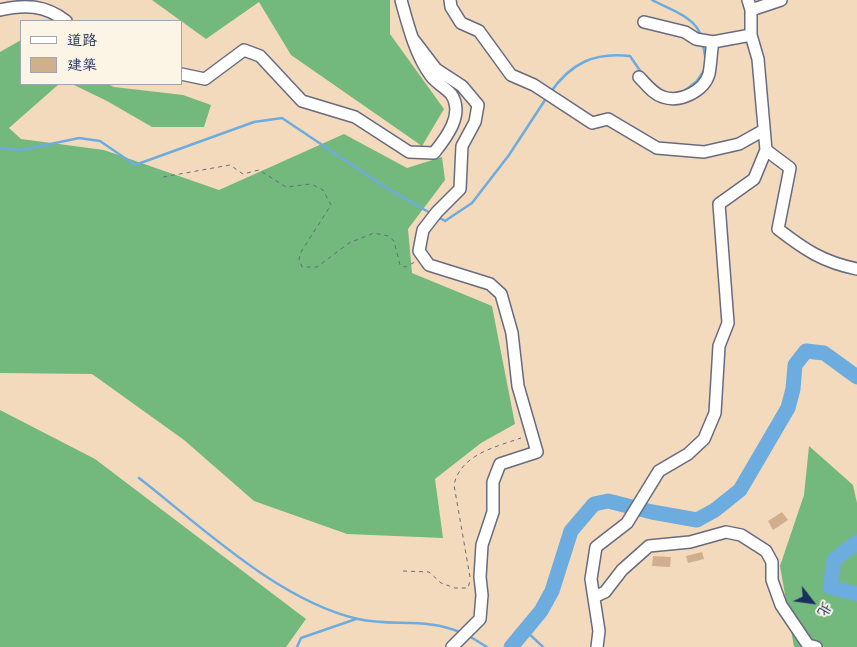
<!DOCTYPE html>
<meta charset="utf-8">
<style>
body{margin:0}
#map{position:relative;width:857px;height:647px;overflow:hidden;background:#f4dabc;font-family:"Patrick Hand","LXGW WenKai TC",sans-serif}
canvas{display:block}
.legend{position:absolute;left:20px;top:20px;width:162px;height:65px;box-sizing:border-box;background:#fcf5e5;border:1px solid #a2a6af;margin:0;padding:6px 9px;list-style:none;font-size:15px;color:#1b2f5e}
.legend li{display:flex;align-items:center;gap:10px;height:25px}
.legend b{width:25px;border:1px solid #a2a6af}
.north{position:absolute;left:787px;top:577px;width:50px;height:50px;-webkit-text-stroke:4px #fcf5e5;paint-order:stroke;rotate:120deg;font-size:14px;font-weight:700;line-height:20px;text-align:center;color:#1b2f5e}
.north::after{content:'';display:block;margin:auto;width:18px;height:22px;background:#1b2f5e;clip-path:polygon(50% 0,100% 100%,50% 72%,0 100%)}
</style>
<div id="map">
<canvas width="857" height="647"></canvas>
<ul class="legend">
<li><b style="height:6px;background:#fff"></b>道路</li>
<li><b style="height:14px;background:#d0b08c"></b>建築</li>
</ul>
<div class="north">北</div>
</div>
<script>
const ctx = document.querySelector('canvas').getContext('2d');
ctx.lineJoin = 'round';
function paint(path, color) { ctx.fillStyle = color; ctx.fill(path, 'evenodd'); }
function strokePath(path, color, width, dash) { ctx.strokeStyle = color; ctx.lineWidth = width; ctx.lineCap = dash ? 'butt' : 'round'; ctx.setLineDash(dash || []); ctx.stroke(path); }
const forest = new Path2D(`
 M152,0H390V34L444,109L422,146L291,55L259,2L206,39Z
 M21,40V84H59L9,128L21,139L104,150L219,190L344,134L407,168L442,157L445,180L408,229L412,273L492,306L515,424L481,443L435,479L443,538L347,534L254,501L184,440L92,374L0,373V52Z
 M72,84H108L114,87L183,95L211,105L204,127H152L107,101Z
 M0,410L95,459L306,619L286,647H0Z
 M809,446L853,485L857,503V647H794L780,566L804,495Z`);
const stream = new Path2D(`
 M652,0C668,9 697,17 701,37
 M703,45L706,61
 M683,92L697,81L705,69
 M550,93C571,63 594,52 630,56L643,75
 M0,148L22,150L79,138L100,141L135,165L254,122L282,118L385,187L432,214
 M436,216L445,221L472,203L509,155L547,97
 M139,478C202,527 279,601 358,619C393,627 426,617 462,633
 M525,630L543,647
 M469,636L487,647
 M297,647L301,638L356,619`);
const river = new Path2D(`
 M857,542L834,560L830,587L857,594
 M511,647L541,611L552,591L571,531L594,504L608,501L652,512L697,520L715,510L740,490L788,408L793,389L795,365L806,351L824,353L857,377`);
const building = new Path2D(`
 M782,512L788,520L773,530L768,521Z
 M702,552L704,559L688,563L686,556Z
 M653,556L671,557L670,567L652,566Z`);
const path = new Path2D(`
 M163,177L230,165L243,174L259,170L286,187L311,184L323,190L331,205L301,252L299,259L302,267H317L349,243L374,233L388,236L394,241L400,265L405,267L415,262
 M403,571L429,572L441,583L455,588H468L470,581
 M470,577L454,485C460,455 495,447 521,438`);
const minor = new Path2D(`
 M450,0L451,7L461,23L479,31L511,75L534,85L592,123L608,119L657,148L704,152L739,144L764,130
 M0,10C25,4 45,5 66,21
 M751,10L781,0
 M644,22L685,32L696,39L713,42L751,35
 M413,39L436,69L462,86L478,105L475,122L462,146L460,189L437,212L423,230L419,251L429,265L490,284L501,294L512,333L518,386L537,452L500,464L493,482V512L482,545L480,577L482,595L480,619L452,647
 M181,74L205,79L244,50L260,56L302,101L355,117L409,152L434,153C446,138 465,114 451,94C445,87 436,83 431,76C415,54 408,25 401,0
 M639,77C646,84 653,94 663,97C680,103 704,91 709,74C711,64 711,52 713,42
 M766,150L790,168L778,229C805,250 823,262 857,269
 M594,597L605,592L622,570L649,546L690,542L726,532L741,535L766,551L772,562V580L781,605L808,645L816,647
 M597,647L599,631L591,579L596,547L627,523L659,471L688,454L704,439L715,413L719,346L728,323L719,204L754,179L766,150L758,59L751,35V10L748,0`);
paint(forest, '#73b87d');
strokePath(stream, '#6cacdf', 2.5);
strokePath(river, '#6cacdf', 15);
paint(building, '#d0b08c');
strokePath(minor, '#676b7f', 14);
strokePath(path, '#676b7f', 1, [4, 4]);
strokePath(minor, '#fff', 11);
</script>
